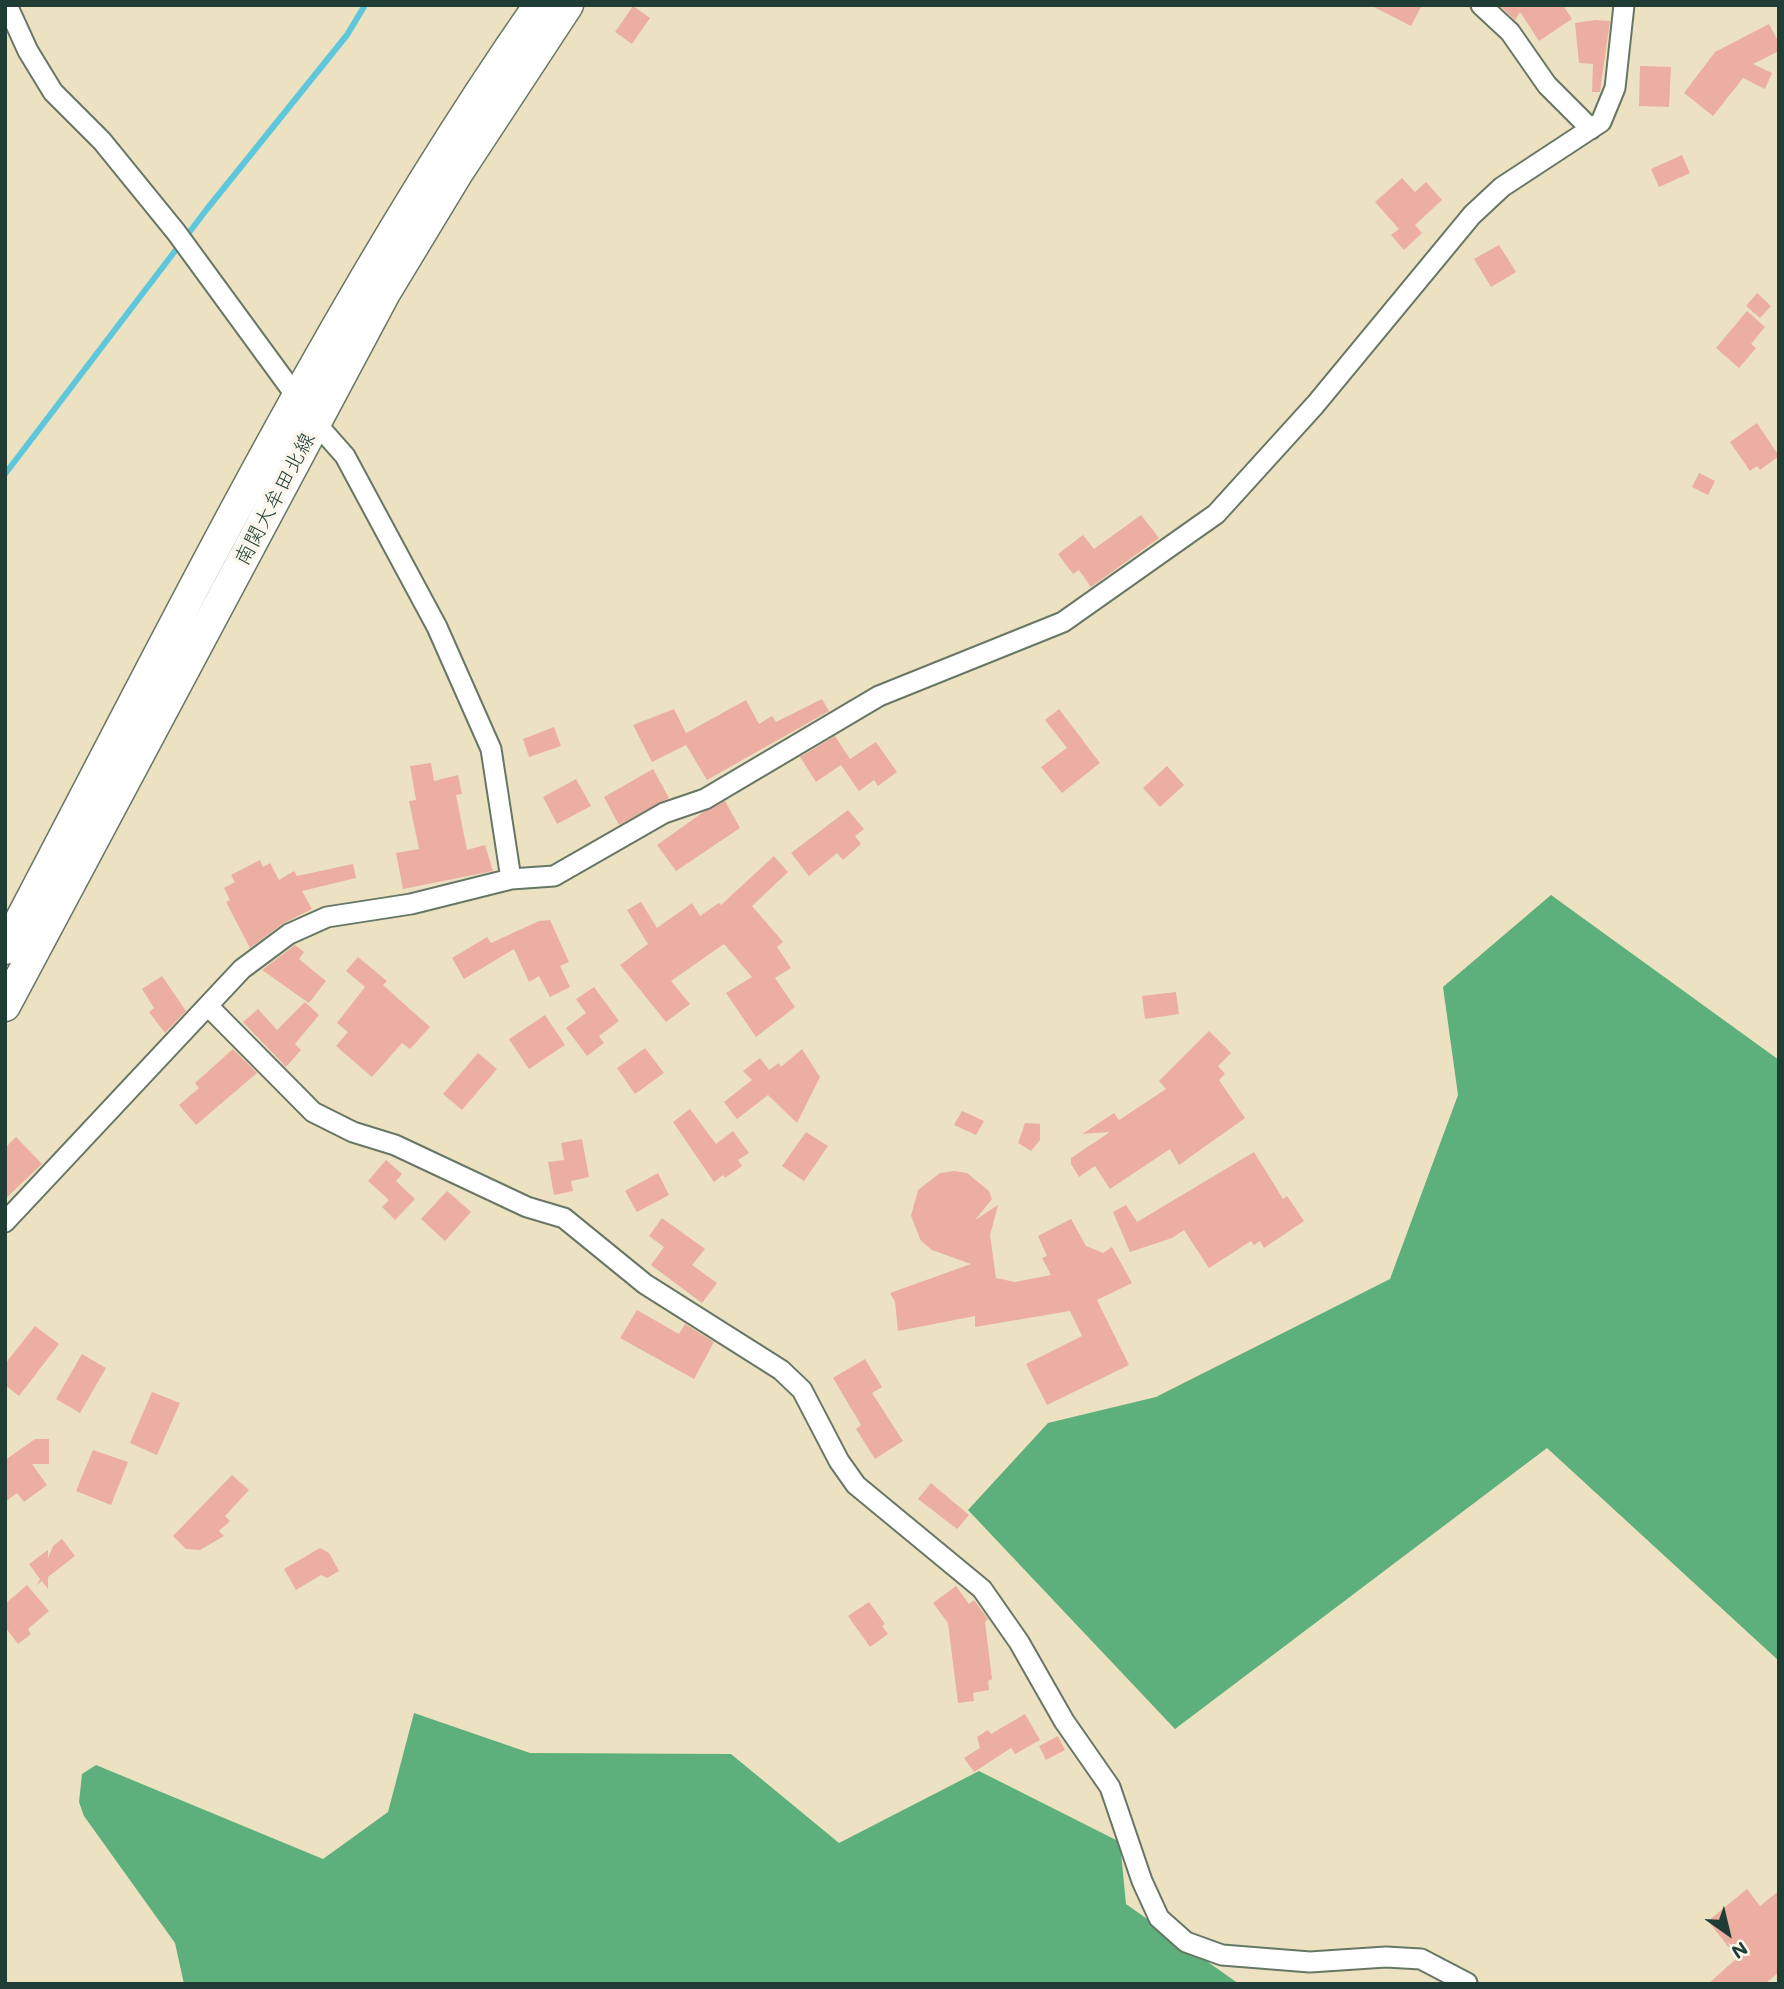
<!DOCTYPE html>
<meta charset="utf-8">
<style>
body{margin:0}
#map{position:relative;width:1784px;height:1989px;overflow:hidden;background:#ece2c1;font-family:Mali,sans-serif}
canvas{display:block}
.frame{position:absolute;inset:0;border:7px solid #1f3d34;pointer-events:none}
.north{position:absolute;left:1693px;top:1898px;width:70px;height:70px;-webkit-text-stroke:5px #fbf7ec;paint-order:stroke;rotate:146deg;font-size:19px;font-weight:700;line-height:28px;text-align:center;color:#1f3d34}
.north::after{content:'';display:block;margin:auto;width:24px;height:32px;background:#1f3d34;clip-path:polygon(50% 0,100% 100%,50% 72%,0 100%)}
</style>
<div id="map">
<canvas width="1784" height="1989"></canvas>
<div class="frame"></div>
<div class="north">N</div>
</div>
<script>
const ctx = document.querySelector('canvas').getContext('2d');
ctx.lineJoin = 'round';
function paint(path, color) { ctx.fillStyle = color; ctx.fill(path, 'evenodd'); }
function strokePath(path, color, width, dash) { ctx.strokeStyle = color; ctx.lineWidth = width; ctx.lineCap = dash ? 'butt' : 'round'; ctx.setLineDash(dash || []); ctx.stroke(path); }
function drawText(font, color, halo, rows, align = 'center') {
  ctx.font = font + ' Mali,"Klee One",sans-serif'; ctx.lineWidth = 7; ctx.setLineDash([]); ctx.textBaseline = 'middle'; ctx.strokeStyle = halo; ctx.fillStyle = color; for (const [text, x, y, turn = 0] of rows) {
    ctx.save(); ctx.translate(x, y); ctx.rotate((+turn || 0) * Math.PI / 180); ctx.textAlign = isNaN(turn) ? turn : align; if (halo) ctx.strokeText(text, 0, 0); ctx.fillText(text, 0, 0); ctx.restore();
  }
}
const forest = new Path2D(`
 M1551,895L1779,1060V1661L1547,1448L1175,1729L968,1510L1048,1423L1156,1397L1390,1279L1458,1095L1443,987Z
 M414,1713L530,1753L731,1754L839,1843L979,1771L1120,1842L1126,1904L1239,1984H184L175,1943L84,1816L79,1802L82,1774L96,1765L323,1859L388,1812Z`);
const stream = new Path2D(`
 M5,474L207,209L347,35L365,5`);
const building = new Path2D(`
 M1370,5H1422L1411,26Z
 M1499,5H1563L1572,19L1539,41L1520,12L1515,20Z
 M633,6L650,18L632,44L615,32Z
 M1595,20L1610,21L1600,92H1592L1593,64L1579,63L1575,23Z
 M1769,24L1779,43V51L1753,64L1772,73L1765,89L1743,78L1713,116L1684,93L1715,52Z
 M1640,66L1671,67L1669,107L1639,106Z
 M1682,155L1690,173L1659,187L1651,169Z
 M1402,178L1415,192L1426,182L1442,200L1415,225L1422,233L1404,250L1391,235L1399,229L1375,202Z
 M1499,245L1516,272L1491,287L1474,259Z
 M1757,293L1771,306L1760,318L1746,306Z
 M1747,311L1765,327L1751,344L1756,348L1739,368L1716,348Z
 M1757,423L1779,456L1760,470L1757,466L1750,471L1730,442Z
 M1699,473L1715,481L1708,495L1692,487Z
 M1141,515L1159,538L1091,587L1079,570L1073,574L1058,554L1083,535L1094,549Z
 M822,699L829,711L707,780L686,745L652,762L633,725L674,709L686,733L746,700L759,724L772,716L776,722Z
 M1059,709L1100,763L1062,793L1041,767L1067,748L1045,720Z
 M554,727L561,746L529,757L523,739Z
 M835,736L850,759L876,742L897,772L878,786L874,780L859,791L841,765L816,782L800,757Z
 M431,763L434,781L458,775L462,794L456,795L467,850L485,845L493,871L403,889L396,853L419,849L409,801L416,800L410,766Z
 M1167,766L1184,785L1160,807L1143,788Z
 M653,769L669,798L619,825L604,797Z
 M576,779L591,806L557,824L543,797Z
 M725,801L740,828L676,871L657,845L702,813Z
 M848,810L864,829L855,836L861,844L843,860L837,853L809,876L791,853Z
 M774,856L788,872L752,906L783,942L777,947L791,968L775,978L795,1007L756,1037L726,993L752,977L724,944L671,981L690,1004L666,1022L620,965L648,944L627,910L641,902L657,928L692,903L700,916L719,903L721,905Z
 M260,860L263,867L270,863L279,880L294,871L297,876L353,864L356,878L302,891L312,909L282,924L250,948L226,902L230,900L224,888L235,882L231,875Z
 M550,920L569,962L560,966L570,987L550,997L539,976L529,982L514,949L464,979L452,958L487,937L491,943L539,921Z
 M295,945L304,952L299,959L326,981L309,1003L262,970Z
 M358,957L387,981L383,985L430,1027L410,1049L402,1043L372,1077L336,1046L348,1032L337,1023L365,987L346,971Z
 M162,976L186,1011L165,1033L149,1012L154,1008L142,989Z
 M594,987L619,1021L599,1036L604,1043L587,1056L566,1028L586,1013L576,999Z
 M1176,992L1179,1014L1145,1019L1142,996Z
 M305,1002L319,1015L295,1044L301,1050L286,1067L243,1022L258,1009L277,1030Z
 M545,1015L565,1045L529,1069L509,1039Z
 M1209,1031L1231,1053L1218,1066L1225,1074L1219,1080L1245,1118L1179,1165L1170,1149L1110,1189L1095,1166L1079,1177L1071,1164V1158L1110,1132L1082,1134L1114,1113L1119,1120L1166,1089L1159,1081Z
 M645,1048L664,1073L635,1094L617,1068Z
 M233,1049L257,1073L196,1125L179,1105L199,1088L195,1083Z
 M802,1049L820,1077L797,1123L768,1095L737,1119L724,1102L752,1080L743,1071L760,1058L769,1070L779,1063L781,1067Z
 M478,1053L497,1069L462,1110L443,1094Z
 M690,1109L716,1144L733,1131L749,1153L738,1160L742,1166L725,1178L723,1175L714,1182L673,1122Z
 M962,1111L984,1121L976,1135L954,1125Z
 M1025,1123L1040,1124V1140L1031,1151L1018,1143Z
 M806,1132L828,1146L804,1181L782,1166Z
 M16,1137L42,1164L5,1199V1148Z
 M582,1139L589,1177L571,1181L573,1191L554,1195L548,1162L564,1160L561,1143Z
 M1254,1152L1283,1199L1287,1196L1304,1221L1264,1248L1260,1241L1254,1245L1251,1241L1209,1268L1184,1230L1172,1238L1130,1252L1113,1212L1126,1205L1137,1222Z
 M386,1160L402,1174L396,1181L415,1199L395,1220L382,1207L389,1200L368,1181Z
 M954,1171L967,1173L989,1191L992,1199L975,1220L998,1205L990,1235L996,1278L1015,1282L1051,1275L1042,1258L1047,1256L1038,1236L1071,1219L1086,1246L1103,1253L1112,1247L1132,1283L1097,1300L1129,1365L1047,1405L1026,1364L1082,1336L1070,1311L975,1327V1316L898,1331L895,1302L890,1293L971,1264L932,1250L921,1241L911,1216L918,1190L940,1173Z
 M658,1173L669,1195L637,1212L625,1191Z
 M447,1191L471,1212L445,1241L421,1219Z
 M662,1218L705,1249L692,1265L717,1283L702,1303L651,1265L664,1247L649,1236Z
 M637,1310L679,1334L685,1324L714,1342L694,1379L620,1338Z
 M35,1326L59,1344L19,1396L5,1385V1364Z
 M82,1354L106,1368L80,1413L56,1399Z
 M865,1359L882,1387L872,1393L903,1441L875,1459L856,1429L861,1425L833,1378Z
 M152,1392L180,1403L157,1455L130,1443Z
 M35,1439H49V1464H32L47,1485L24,1502L17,1493L5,1502V1460Z
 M93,1450L128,1462L111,1505L76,1491Z
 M232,1475L249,1490L225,1516L230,1521L219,1531L224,1536L200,1550L186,1549L173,1536Z
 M931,1483L969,1515L957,1529L918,1499Z
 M62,1539L75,1556L48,1577V1589L42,1581L37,1585L40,1579L29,1564L48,1550V1558L53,1546Z
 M320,1548L329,1553L339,1571L327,1578L321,1575L296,1590L284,1569Z
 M27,1585L49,1611L28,1629L31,1634L18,1644L5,1627V1604Z
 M956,1586L969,1604L974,1600L988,1619L985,1622L992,1679L988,1681L989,1690L973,1693L974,1701L958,1703L948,1623L933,1603Z
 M869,1602L885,1624L882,1626L888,1634L870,1647L848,1616Z
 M1025,1714L1040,1740L1015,1754L1011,1748L974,1772L964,1758L980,1748L977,1737L988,1730L991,1734Z
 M1058,1736L1065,1750L1046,1760L1039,1746Z
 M1747,1889L1760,1906L1779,1891V1972L1765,1984H1708L1737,1958L1708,1921Z`);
const minor = new Path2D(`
 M7,5L28,51L53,92L102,141L176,232L315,422L345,456L437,627L491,749L511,879
 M1481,5L1510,32L1547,85L1591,129
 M208,1006L313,1112L353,1132L395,1145L527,1207L564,1218L645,1284L781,1370L802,1390L839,1461L856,1485L982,1589L1019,1642L1064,1721L1110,1787L1142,1881L1159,1918L1186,1942L1222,1955L1310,1962L1386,1957L1421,1959L1467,1983
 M5,1222L242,969L289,934L327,917L411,904L511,879L554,876L664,813L705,799L879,696L1063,622L1216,514L1315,405L1472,215L1502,187L1601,122L1615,88L1624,5`);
const primary = new Path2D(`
 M5,949C174,629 332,302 539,5
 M5,1006L385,293L457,174L568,5`);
const streetNames = [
 ["南関大牟田北線",275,499,-62]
];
paint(forest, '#5daf7b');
strokePath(stream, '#5fc7db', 6);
paint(building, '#ebaea1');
strokePath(minor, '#677765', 23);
strokePath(primary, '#677765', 33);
strokePath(minor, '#fff', 19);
strokePath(primary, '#fff', 30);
drawText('21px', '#1f3d34', '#fbf7ec', streetNames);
</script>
